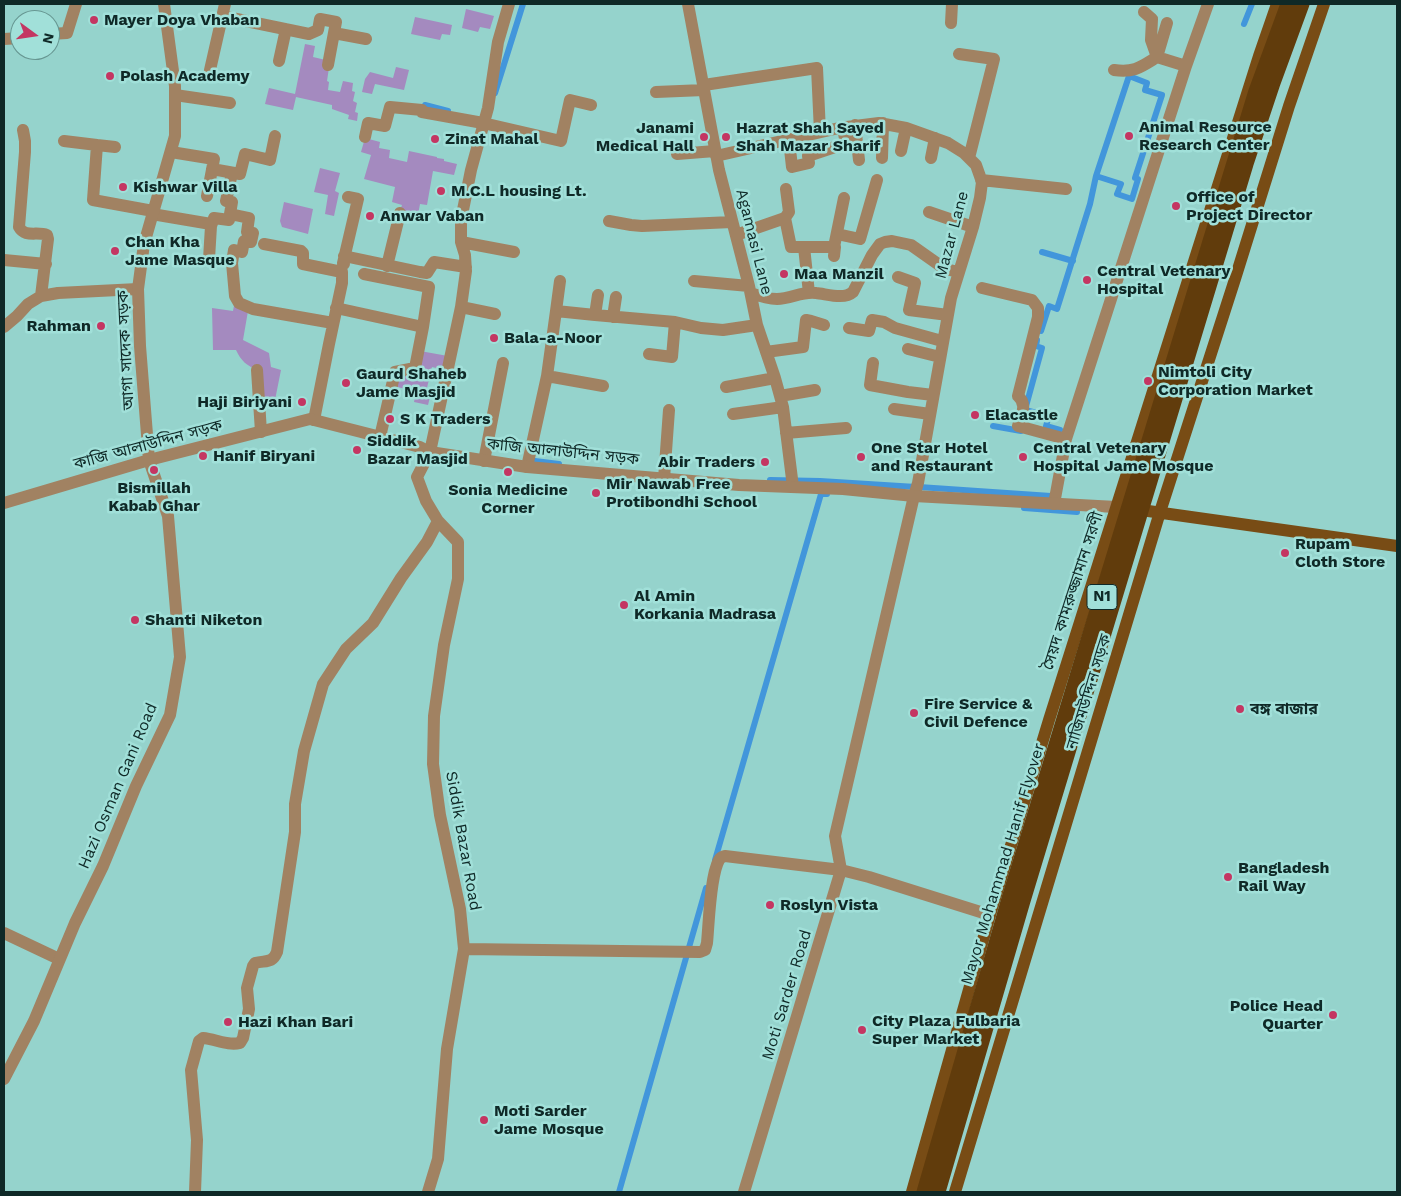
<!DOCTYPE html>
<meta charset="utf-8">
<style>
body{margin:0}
#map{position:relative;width:1401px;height:1196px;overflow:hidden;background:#95d3cc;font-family:"Work Sans",sans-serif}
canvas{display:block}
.frame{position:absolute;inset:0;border:5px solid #0f2927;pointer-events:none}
.north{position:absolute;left:10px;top:10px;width:50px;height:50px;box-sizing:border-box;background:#a1e0d9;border:1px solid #679792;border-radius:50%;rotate:104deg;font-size:14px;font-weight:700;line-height:20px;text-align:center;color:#0f2927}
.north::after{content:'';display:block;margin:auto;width:18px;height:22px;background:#c43662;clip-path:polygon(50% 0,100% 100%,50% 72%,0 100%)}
</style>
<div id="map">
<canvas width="1401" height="1196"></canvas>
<div class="frame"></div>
<div class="north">N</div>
</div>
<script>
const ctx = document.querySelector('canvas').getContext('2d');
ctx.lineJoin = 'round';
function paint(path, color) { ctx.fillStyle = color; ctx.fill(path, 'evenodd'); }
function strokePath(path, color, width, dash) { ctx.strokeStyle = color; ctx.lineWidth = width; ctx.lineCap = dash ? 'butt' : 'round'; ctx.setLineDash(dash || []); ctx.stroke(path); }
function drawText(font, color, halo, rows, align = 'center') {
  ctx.font = font + ' "Work Sans","Noto Sans Bengali",sans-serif'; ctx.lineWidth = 5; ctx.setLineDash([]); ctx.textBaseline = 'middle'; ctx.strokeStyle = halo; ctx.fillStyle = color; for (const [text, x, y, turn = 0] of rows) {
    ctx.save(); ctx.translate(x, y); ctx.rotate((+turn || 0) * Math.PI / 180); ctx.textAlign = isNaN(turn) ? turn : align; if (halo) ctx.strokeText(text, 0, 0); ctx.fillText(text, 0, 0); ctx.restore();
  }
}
const green = new Path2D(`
 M466,9L494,16L490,29L480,27L478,32L462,28Z
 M415,17L452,25L450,35L442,34L440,40L411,34Z
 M305,44L315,46L313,57L330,61L327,81L329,82L328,90L340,92L343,81L353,83L352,91L355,92L353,101L357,103L355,112L358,113L357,121L348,119L349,115L332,109V105L296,97L293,110L265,104L269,88L295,94Z
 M396,67L409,70L404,90L375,84L372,94L362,92L365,79L370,72L393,78Z
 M365,138L380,142L379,148L390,150L389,158L407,162L409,151L437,157V158L444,159V161L457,164L454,175L433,171L427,205L420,204L418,215L400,211L402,205L392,202L395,187L364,179L371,155L361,152Z
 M320,168L340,173L335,191L339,193L334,216L325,214L328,195L314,192Z
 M284,202L313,209L308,234L282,227L280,221Z
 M235,300L248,311L243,340L269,353L271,367L281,370L275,400L259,398L258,370C247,366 241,361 236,350H213L212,308L233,311Z
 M420,351L448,356L445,370L432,367L425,396L430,397L428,405L414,402L416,392L394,386L397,374L416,369Z`);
const stream = new Path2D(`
 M1244,24L1252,4
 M495,93L523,4
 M425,105L448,111
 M1042,252L1073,261
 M1041,331L1049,306L1057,309L1090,204L1096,176L1129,76L1147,83L1145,90L1162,95L1135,178L1138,179L1132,199L1117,194L1121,184L1096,176
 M1037,340L1036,346L1042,348L1025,410L1049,416L1046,426L1060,430
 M993,426L1021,431
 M527,460L559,464
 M770,480L820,481L916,487V486
 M919,487L1051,496
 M1024,508L1077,512
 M715,860L821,494H827
 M619,1192L706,888`);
const minor = new Path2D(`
 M688,4L719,170L749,286L757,325L775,378L783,407L793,487
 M1144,12L1152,19L1151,40L1157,57L1186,66
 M222,16L309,34L318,30L320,19L336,22L328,65
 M951,23L952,4
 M334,33L366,39
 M50,34L67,33L76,4
 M4,39L20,38
 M959,54L994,59L969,158
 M279,61L286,29
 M210,70L225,4
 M1114,70C1134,73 1141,67 1157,57L1167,23
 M704,85L817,68L820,132
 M656,92L704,90
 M175,95L230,103
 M855,125L859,160
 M23,130L25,141V152L19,227C25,238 37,231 47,235L48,239L41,296
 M365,137L368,123L385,126L390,107L422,110V112L483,123L561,141L570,100L591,105
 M789,140L792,167L809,163L808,156L835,147L846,145L843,127
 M64,141L97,145
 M115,147L97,145L93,200L153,211
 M901,151L906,128
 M171,152L214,159L207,196
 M677,154L715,151
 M716,156L839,128L879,123L906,128L948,143L964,153L976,165L982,182L980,198L973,227L951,298L918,483L914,496L835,836L841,870L744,1192
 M882,158L883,123
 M931,158L935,138
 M212,169L240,174L245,154L270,160L275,136
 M981,180L1066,189
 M929,212L973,227
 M152,214L211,224L212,222
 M230,214L249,218L247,232L253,233L251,242L244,241L242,252L234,250L232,263L235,296L239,303L253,309L333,323
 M785,218L789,212L786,189
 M609,221L631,225L642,226L732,222
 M837,234L860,239L877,180
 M736,235L785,218L791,247H834
 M461,242L514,252
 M264,244L301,251L303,253V264L342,272V283L329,344L314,420
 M804,247L809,293
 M344,256L420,272L427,273L434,262L466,267
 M834,256L835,247H834L844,198
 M209,259L211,226L214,218L229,220L232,202L226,201L232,173
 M4,260L46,264
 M344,264L343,263L358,199L348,197
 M387,266L400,213
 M364,274L429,287L423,327L415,368L395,372L380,437
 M898,277L915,283L909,310L948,315
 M694,281L749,286
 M982,288L1032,300L1038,308V317L1018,396C1028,404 1021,416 1018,426L1066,439
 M751,293C759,296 768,299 777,299C791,299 802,291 816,293C827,294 844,300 853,292L872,255L880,244L885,242L892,241L911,245L945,269L959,272
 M461,307L495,314
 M336,308L423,327
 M556,311L560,281
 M595,315L675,322L701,328L723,330L757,325
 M613,317L616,297
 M4,327L17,316L28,304L41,296L58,293L138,289
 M849,328L869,331L872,320L884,322L895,328L942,341
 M908,349L940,357
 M766,352L803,347L806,320L811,321L824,325
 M649,354L672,357L675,322
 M873,363L870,385L908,392L933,395
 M257,370L261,432
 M547,376L603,386
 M726,387L775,378
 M780,396L815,390
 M894,409L930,414
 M733,414L783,407
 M786,433L846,428
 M484,461L503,363
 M527,467L547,376L556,311L595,315L598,295
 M664,479L669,410
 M1054,504L1066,439L1186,66L1208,4
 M4,933L59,959
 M464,949L700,952L705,950L707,943C709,923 710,876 719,860C721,857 722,857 725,856L841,870L869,877L990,915
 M195,1192L197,1140L191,1070L199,1041L203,1038C215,1039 228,1046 240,1043L243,1038L249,1009L247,988L253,966L255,963C266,960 272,964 277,952L295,832V804L304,751L323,684L346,649L373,623L401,578L427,542L438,521
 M428,1192L438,1159L447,1049L464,949L460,909L440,815L433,764L434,716L444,645L458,579V542L438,521L426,501L417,477L430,452L461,307L466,271L465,255L461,242V220L471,170L488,108L498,42L509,4`);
const tertiary = new Path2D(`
 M4,503L149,460L310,419L420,447L430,452L527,467L739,485L843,489L914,496L1116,507
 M4,1079L34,1021L75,923L103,866L136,786L170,715L180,657L168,516L149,460L140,346L138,289L144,244L175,136V86L164,4`);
const primary = new Path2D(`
 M1134,509L1397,546
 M912,1192L990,915L1049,720L1259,56L1277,4
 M955,1192L1160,512L1235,279L1289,106L1324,4`);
const motorwayBridge = new Path2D(`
 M924,1192L1010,895L1256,91L1288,4
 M938,1192L1023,901L1246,164L1273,83L1302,4`);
const markers = [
 [94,20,5,"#c43662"],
 [110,76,5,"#c43662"],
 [1129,136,5,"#c43662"],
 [704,137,5,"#c43662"],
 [726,137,5,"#c43662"],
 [435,139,5,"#c43662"],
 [123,187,5,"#c43662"],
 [441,191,5,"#c43662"],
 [1176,206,5,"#c43662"],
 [370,216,5,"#c43662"],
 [115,251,5,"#c43662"],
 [784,274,5,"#c43662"],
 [1087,280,5,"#c43662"],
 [101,326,5,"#c43662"],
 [494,338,5,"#c43662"],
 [1148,381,5,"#c43662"],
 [346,383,5,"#c43662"],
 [302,402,5,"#c43662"],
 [975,415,5,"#c43662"],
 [390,419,5,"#c43662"],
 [357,450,5,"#c43662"],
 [203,456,5,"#c43662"],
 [861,457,5,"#c43662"],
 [1023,457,5,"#c43662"],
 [765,462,5,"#c43662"],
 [154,470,5,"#c43662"],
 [508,472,5,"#c43662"],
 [596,493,5,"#c43662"],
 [1285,553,5,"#c43662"],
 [624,605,5,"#c43662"],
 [135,620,5,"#c43662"],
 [1240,709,5,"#c43662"],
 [914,713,5,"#c43662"],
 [1228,877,5,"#c43662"],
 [770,905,5,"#c43662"],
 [1333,1015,5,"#c43662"],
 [228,1022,5,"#c43662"],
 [862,1030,5,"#c43662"],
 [484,1120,5,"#c43662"]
];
const shields = [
 [1102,597,30]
];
const shieldNames = [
 ["N1",1102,597]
];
const poiNames = [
 ["Mayer Doya Vhaban",104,20],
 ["Polash Academy",120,76],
 ["Animal Resource",1139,127],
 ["Research Center",1139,145],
 ["Janami",694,128,"right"],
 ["Medical Hall",694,146,"right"],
 ["Hazrat Shah Sayed",736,128],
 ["Shah Mazar Sharif",736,146],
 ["Zinat Mahal",445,139],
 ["Kishwar Villa",133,187],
 ["M.C.L housing Lt.",451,191],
 ["Office of",1186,197],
 ["Project Director",1186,215],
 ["Anwar Vaban",380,216],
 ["Chan Kha",125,242],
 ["Jame Masque",125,260],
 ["Central Vetenary",1097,271],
 ["Hospital",1097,289],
 ["Maa Manzil",794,274],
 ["Rahman",91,326,"right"],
 ["Bala-a-Noor",504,338],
 ["Nimtoli City",1158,372],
 ["Corporation Market",1158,390],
 ["Gaurd Shaheb",356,374],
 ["Jame Masjid",356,392],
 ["Haji Biriyani",292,402,"right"],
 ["Elacastle",985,415],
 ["S K Traders",400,419],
 ["Siddik",367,441],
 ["Bazar Masjid",367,459],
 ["One Star Hotel",871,448],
 ["and Restaurant",871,466],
 ["Central Vetenary",1033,448],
 ["Hospital Jame Mosque",1033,466],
 ["Hanif Biryani",213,456],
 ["Abir Traders",755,462,"right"],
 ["Mir Nawab Free",606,484],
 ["Protibondhi School",606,502],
 ["Bismillah",154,488,"center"],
 ["Kabab Ghar",154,506,"center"],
 ["Sonia Medicine",508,490,"center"],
 ["Corner",508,508,"center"],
 ["Rupam",1295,544],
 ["Cloth Store",1295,562],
 ["Al Amin",634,596],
 ["Korkania Madrasa",634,614],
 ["Shanti Niketon",145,620],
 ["Fire Service &",924,704],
 ["Civil Defence",924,722],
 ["বঙ্গ বাজার",1250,709],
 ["Bangladesh",1238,868],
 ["Rail Way",1238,886],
 ["Roslyn Vista",780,905],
 ["Police Head",1323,1006,"right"],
 ["Quarter",1323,1024,"right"],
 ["City Plaza Fulbaria",872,1021],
 ["Super Market",872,1039],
 ["Hazi Khan Bari",238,1022],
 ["Moti Sarder",494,1111],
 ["Jame Mosque",494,1129]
];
const streetNames = [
 ["Mazar Lane",952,235,-75],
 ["Agamasi Lane",754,242,76],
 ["আগা সাদেক সড়ক",126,350,-93],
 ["কাজি আলাউদ্দিন সড়ক",148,445,-15],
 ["কাজি আলাউদ্দিন সড়ক",563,452,6],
 ["সৈয়দ কামরুজ্জামান সরণী",1073,591,-72],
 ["নাজিমউদ্দিন সড়ক",1089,692,-73],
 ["Hazi Osman Gani Road",118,786,-67],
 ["Siddik Bazar Road",463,841,80],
 ["Mayor Mohammad Hanif Flyover",1003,864,-73],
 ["Moti Sarder Road",787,995,-73]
];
paint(green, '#a48abf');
strokePath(stream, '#4296db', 6);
strokePath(minor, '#a18262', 12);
strokePath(tertiary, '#a18262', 12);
strokePath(primary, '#784c15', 12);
strokePath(motorwayBridge, '#613c0c', 15);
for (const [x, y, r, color] of markers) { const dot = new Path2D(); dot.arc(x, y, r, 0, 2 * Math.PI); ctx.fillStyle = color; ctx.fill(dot); strokePath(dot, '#a1e0d9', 2); }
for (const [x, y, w] of shields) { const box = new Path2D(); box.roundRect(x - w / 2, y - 12.5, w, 25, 4); ctx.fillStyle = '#a1e0d9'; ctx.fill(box); strokePath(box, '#0f2927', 1); }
drawText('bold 15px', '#0f2927', null, shieldNames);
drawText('bold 16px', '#0f2927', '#a1e0d9', poiNames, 'left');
drawText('16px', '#0f2927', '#a1e0d9', streetNames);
</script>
